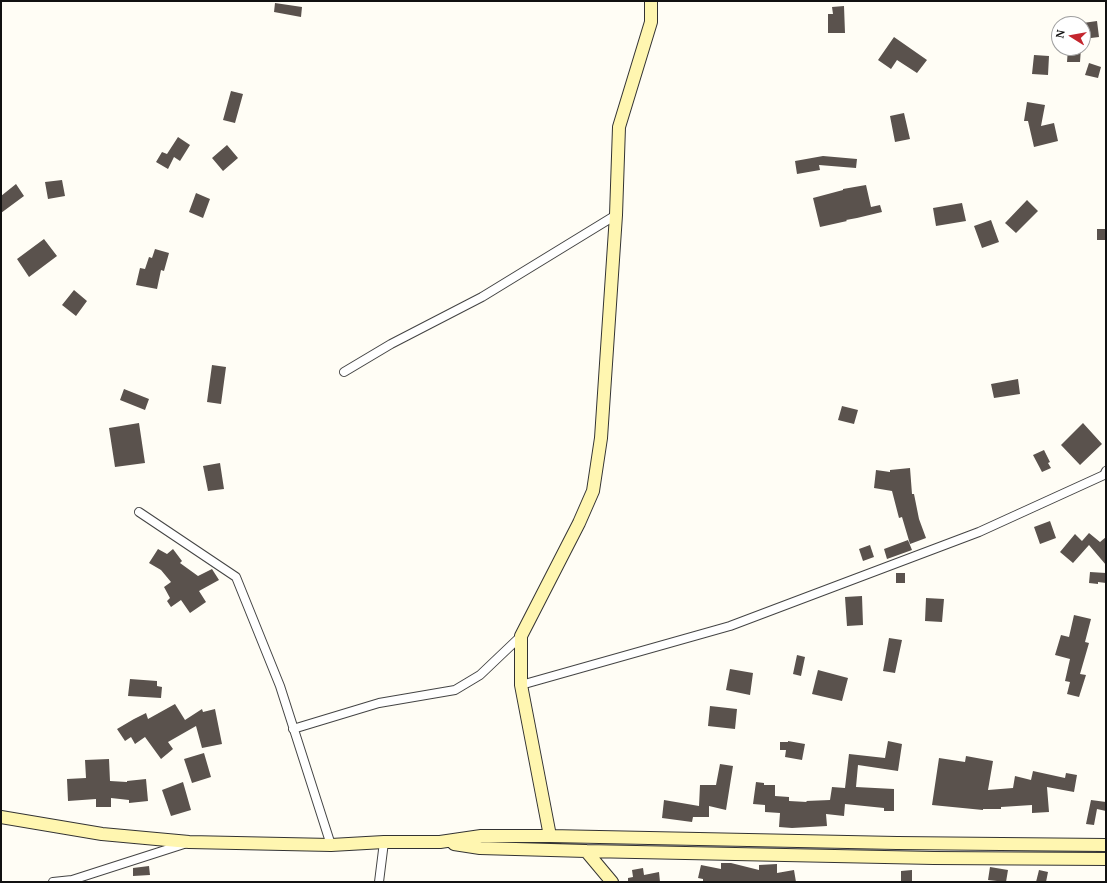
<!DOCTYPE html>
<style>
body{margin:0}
#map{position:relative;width:1107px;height:883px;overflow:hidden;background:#fffdf5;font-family:"PT Serif",serif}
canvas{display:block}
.frame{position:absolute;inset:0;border:2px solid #111;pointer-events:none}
.north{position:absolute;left:1051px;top:16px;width:40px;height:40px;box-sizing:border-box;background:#fff;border:1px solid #a0a0a0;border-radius:50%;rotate:281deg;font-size:11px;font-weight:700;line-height:16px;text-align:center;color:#111}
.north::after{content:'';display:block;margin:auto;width:14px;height:18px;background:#c4262e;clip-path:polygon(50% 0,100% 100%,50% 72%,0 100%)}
</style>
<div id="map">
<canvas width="1107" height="883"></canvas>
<div class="frame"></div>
<div class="north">N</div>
</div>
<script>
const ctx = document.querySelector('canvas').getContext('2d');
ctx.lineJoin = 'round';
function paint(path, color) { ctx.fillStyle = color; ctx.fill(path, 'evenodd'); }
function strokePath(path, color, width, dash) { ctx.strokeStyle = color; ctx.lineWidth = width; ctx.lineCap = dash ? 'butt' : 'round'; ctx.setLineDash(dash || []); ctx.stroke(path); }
const building = new Path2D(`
 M275,3L302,7L301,17L274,12Z
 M844,6L845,33H828V14H833L832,7Z
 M1097,21L1099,37L1083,39V23Z
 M894,37L927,60L917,73L897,60L891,69L878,60Z
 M1068,48H1081L1080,62H1067Z
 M1034,55L1049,56L1048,75L1032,74Z
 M1089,63L1101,67L1098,78L1085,75Z
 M231,91L243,94L235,123L223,120Z
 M1027,102L1045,105L1041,126L1054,123L1058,141L1034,147L1028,121H1024Z
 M904,113L910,139L895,142L890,116Z
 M178,137L190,145L180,161L174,157L168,169L156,162L162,152L167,154Z
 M227,145L238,158L223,171L212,158Z
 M823,156L857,159L856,168L819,165L820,170L797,174L795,161Z
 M62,180L65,196L48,199L45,182Z
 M16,184L24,196L1,213V196Z
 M866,185L871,207L880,205L882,212L857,218L846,220L847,221L820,227L813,198L843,190V189Z
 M196,193L210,199L203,218L189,212Z
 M1027,200L1038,211L1016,233L1005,223Z
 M962,203L966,221L936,226L933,208Z
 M991,220L999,242L982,248L974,226Z
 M1097,229H1106V240H1097Z
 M44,239L57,256L29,277L17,259Z
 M155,249L169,253L164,271L161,270L157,289L136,285L140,268L145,269L149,257L152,258Z
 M74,290L87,301L76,316L62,305Z
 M212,365L226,367L221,404L207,402Z
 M1018,379L1020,394L994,398L991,384Z
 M124,389L149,399L145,410L120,400Z
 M842,406L858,410L854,424L838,420Z
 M139,423L145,463L115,467L109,428Z
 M1083,423L1102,444L1080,465L1061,445Z
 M1044,450L1050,462L1048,463L1051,468L1042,472L1033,455Z
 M220,463L224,489L208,491L203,466Z
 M910,468L912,494H914L919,519L926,538L910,544L902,517L899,518L892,491L874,488L876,470L890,472V470Z
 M1050,521L1056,538L1040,544L1034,527Z
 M1089,533L1100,542L1106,537V565L1089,545L1073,563L1060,552L1075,534L1082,541Z
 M908,540L912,550L887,559L884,549Z
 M870,545L874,557L863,561L859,549Z
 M158,549L167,554L173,549L182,561L180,563L198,576L212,569L219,580L199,591L206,602L190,613L181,600L171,607L167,601L170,598L164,587L171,582L161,570L149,563Z
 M1090,572L1106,573V583L1098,582V584L1089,583Z
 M896,573H905V583H896Z
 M862,596L863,625L847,626L845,597Z
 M926,598L944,599L942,622L925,621Z
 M1074,615L1091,619L1085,642L1089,643L1080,674L1086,675L1079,697L1067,694L1070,682L1065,681L1070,659L1055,655L1061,635L1069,637Z
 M889,638L902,640L895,673L883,671Z
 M797,655L805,657L801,676L793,674Z
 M730,669L753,673L750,695L726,690Z
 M818,670L848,678L842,701L812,694Z
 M130,679L157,681V686L162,687L161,698L128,696Z
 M175,704L185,720L202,709L203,712L215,709L222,744L202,748L196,726L168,742L173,749L161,759L145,737L135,744L131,737L125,741L117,729L134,719L146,713L148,719Z
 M710,706L737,709L735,729L708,726Z
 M788,741L805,744L802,760L785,757L786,750H780V742H788Z
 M888,741L902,744L898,771L858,765L856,787L894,789V811H884V808L845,804L844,816L826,814L827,826L792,828L779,827L780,813L765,812V805L753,804L756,782L764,783V785H775V796L789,797V801L807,802L806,801L830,800L832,787L845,788L849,754L885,758Z
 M204,753L211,777L192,783L184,759Z
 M966,756L993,761L988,790L1013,788L1015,776L1031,780L1033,771L1065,778L1066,773L1077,775L1074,792L1047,787L1049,812L1032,813V805L1001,807V809H983V810L932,805L939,758L965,762Z
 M109,759L110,781L127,782V781L146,779L148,801L129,803V800L111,798V807H96V799L68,801L67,779L86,778L85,760Z
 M720,764L733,766L726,810L709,806V817H693L692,822L662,818L664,800L699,806L700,785H716Z
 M183,782L191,810L171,816L162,790Z
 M1091,800L1106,802V811L1097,809L1094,825L1086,824Z
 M721,863H731L759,870V865L777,864V873L794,870L796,882H703V879L698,878L701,865L721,869Z
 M149,866L150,875L133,876V868Z
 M990,867L1008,870L1006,882L988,880Z
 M643,868L644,875L659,872L660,882H628V878L633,877L632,870Z
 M912,870V881H901V871Z
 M1039,870L1048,872L1046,882H1036Z`);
const street = new Path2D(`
 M344,372L391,344L482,297L616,215
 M139,512L236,577L280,686L331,845
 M521,685L730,626L979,532L1104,475L1106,471
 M293,729L379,703L455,690L480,675L521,636
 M53,882L72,880L184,844
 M379,882L384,842`);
const secondary = new Path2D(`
 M1,817L102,834L189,842L331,845L384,842H440L481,836H550L897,843L1106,845
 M550,836L521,685V636L579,523L593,491L601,438L616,215L619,127L651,22V1
 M454,844L480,848L586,851L934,858L1106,859
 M586,851L612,882`);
paint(building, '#5a524d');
strokePath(street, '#444', 10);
strokePath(secondary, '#333', 14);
strokePath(street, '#fff', 8);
strokePath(secondary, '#fff6b0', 12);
</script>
